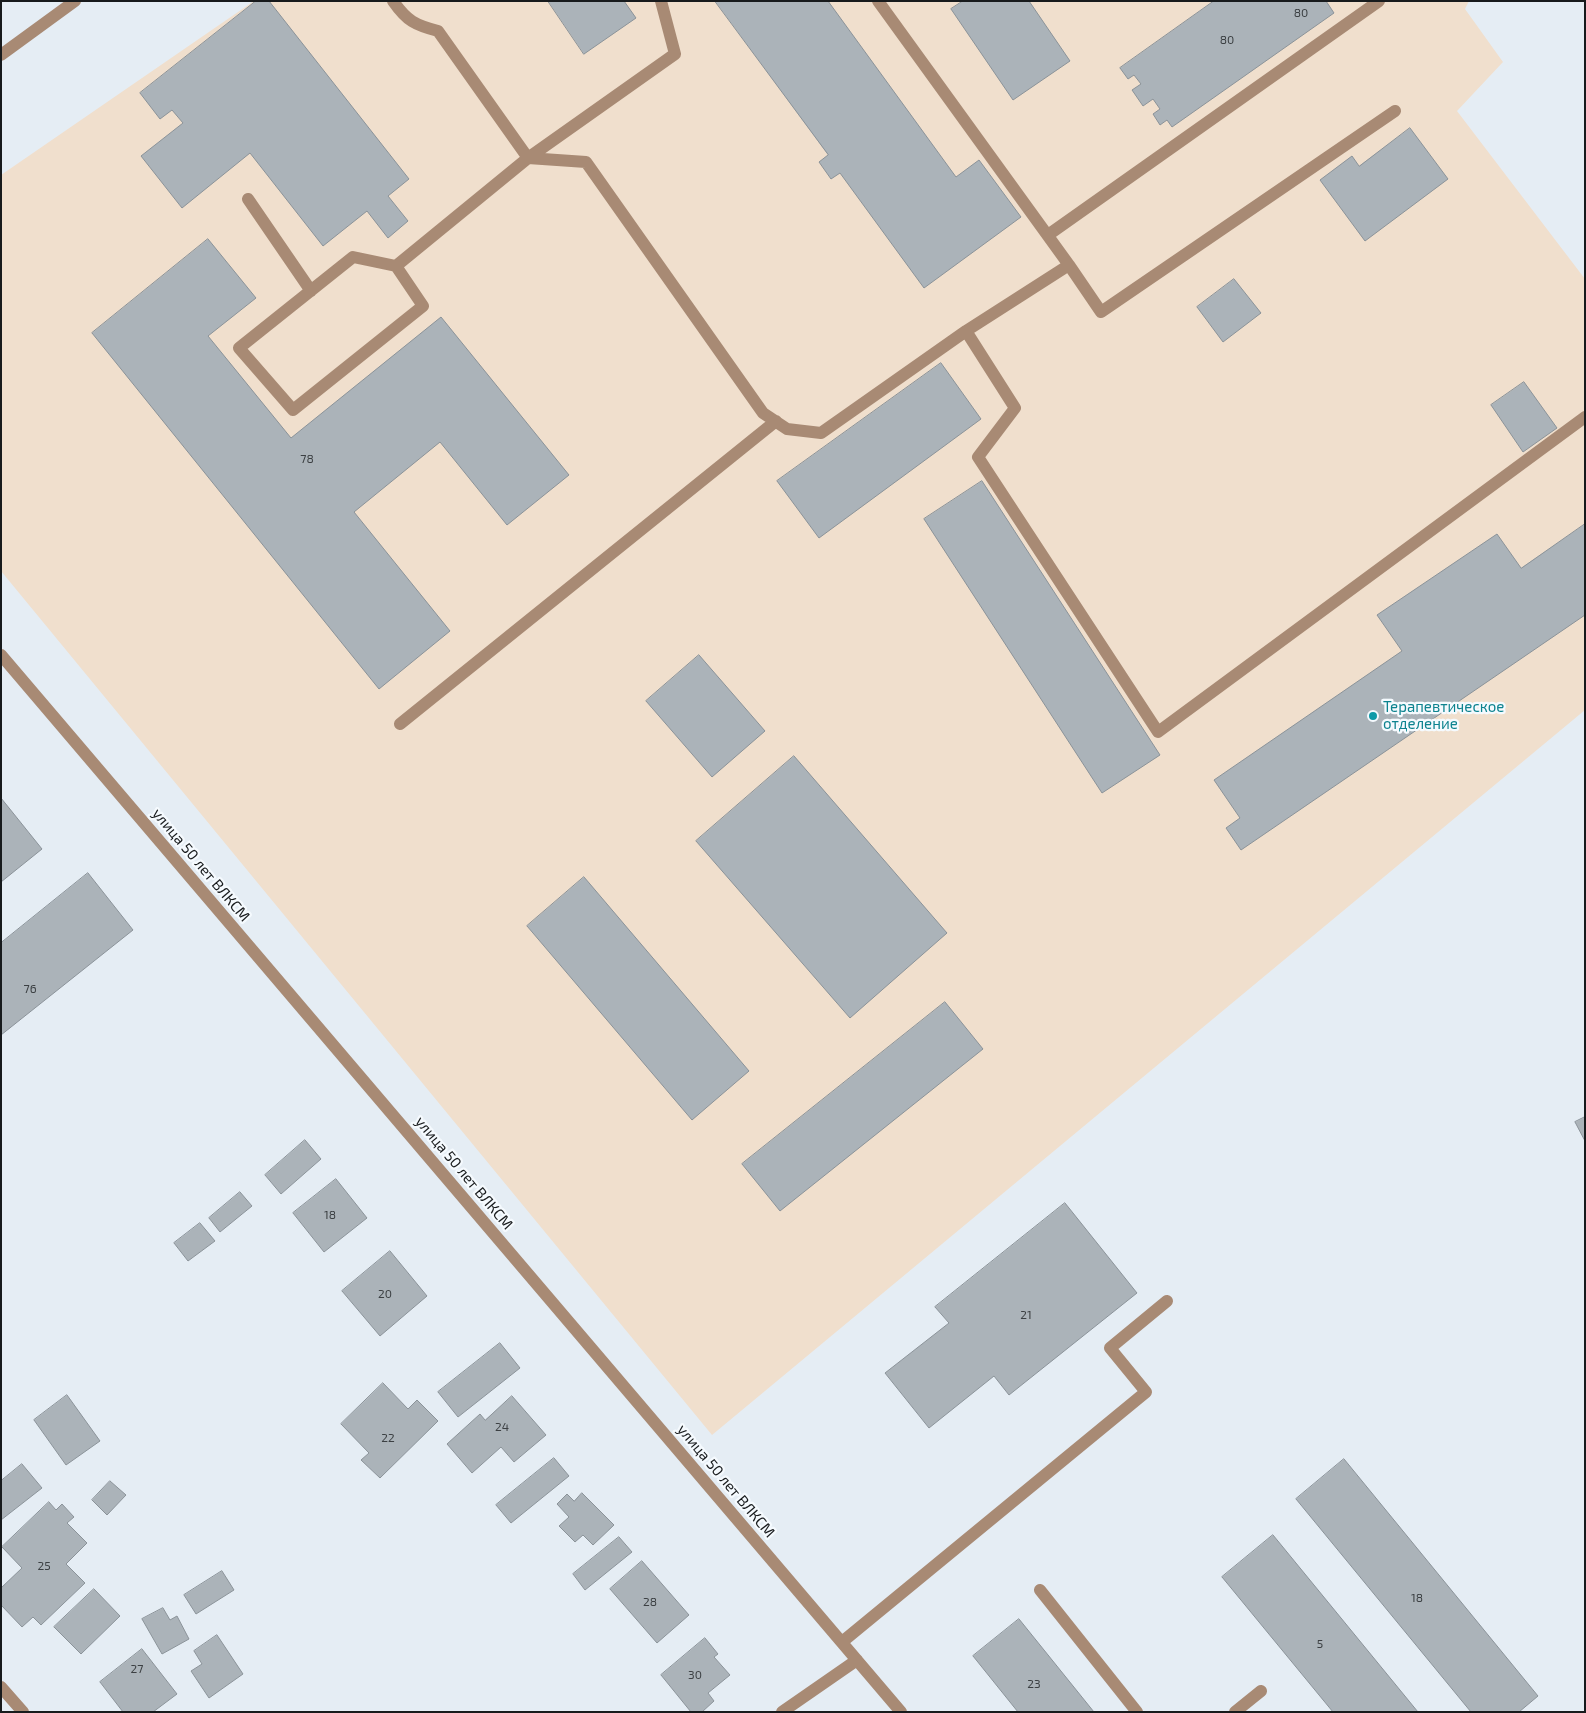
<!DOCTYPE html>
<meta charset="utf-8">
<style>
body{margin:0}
#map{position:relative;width:1586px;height:1713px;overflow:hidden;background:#e5edf4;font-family:"Exo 2",sans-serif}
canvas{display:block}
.frame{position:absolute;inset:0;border:2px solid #171a1c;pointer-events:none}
</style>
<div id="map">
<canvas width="1586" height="1713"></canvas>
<div class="frame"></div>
</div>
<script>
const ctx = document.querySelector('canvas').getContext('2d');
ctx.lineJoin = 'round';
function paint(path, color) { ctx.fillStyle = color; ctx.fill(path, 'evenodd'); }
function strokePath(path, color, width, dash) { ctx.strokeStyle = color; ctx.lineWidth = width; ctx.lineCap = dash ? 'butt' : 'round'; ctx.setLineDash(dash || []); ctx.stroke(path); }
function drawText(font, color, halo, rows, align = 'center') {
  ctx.font = font + ' "Exo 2",sans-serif'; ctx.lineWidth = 4.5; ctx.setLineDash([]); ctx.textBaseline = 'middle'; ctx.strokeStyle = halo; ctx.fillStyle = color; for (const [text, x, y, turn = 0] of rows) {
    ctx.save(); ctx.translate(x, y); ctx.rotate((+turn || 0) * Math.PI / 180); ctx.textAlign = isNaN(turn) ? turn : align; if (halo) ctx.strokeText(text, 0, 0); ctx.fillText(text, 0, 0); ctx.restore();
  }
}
const medical = new Path2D(`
 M254,1H1469L1465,9L1503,62L1457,111L1585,279V710L712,1435L1,571V175Z`);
const building = new Path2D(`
 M256,1H269L409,179L388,196L408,221L388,238L367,211L323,246L250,153L182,208L141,156L183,123L172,110L160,119L140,93Z
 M548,1H624L636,18L584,54Z
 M715,1H828L956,177L979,160L1021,217L924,288L840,173L831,179L819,162L828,155Z
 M963,1H1029L1070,61L1013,100L951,9Z
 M1214,1H1326L1334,13L1172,127L1167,120L1160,125L1153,114L1160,109L1153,99L1143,106L1132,90L1141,84L1134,75L1128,79L1120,68Z
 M1410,128L1448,179L1365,241L1320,180L1352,156L1359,166Z
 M208,239L256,298L208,336L291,438L441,317L569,475L507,525L440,442L354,512L450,631L379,689L92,333Z
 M1234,279L1261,313L1223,342L1197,307Z
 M941,363L981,419L819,538L777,481Z
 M1524,382L1557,428L1523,452L1491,405Z
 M982,481L1160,755L1102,793L924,519Z
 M1585,524V615L1241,850L1226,828L1240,818L1214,780L1402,651L1377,615L1497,534L1521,568Z
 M699,655L765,731L712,777L646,701Z
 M794,756L947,933L850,1018L696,841Z
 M1,798L42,849L1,882Z
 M88,873L133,930L1,1035V943Z
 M584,877L749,1071L692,1120L527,926Z
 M945,1002L983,1049L780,1211L742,1164Z
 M1585,1117V1141L1575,1122Z
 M305,1140L321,1159L281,1194L265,1175Z
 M336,1179L367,1218L324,1252L293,1213Z
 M240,1192L252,1206L220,1232L209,1218Z
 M1065,1203L1137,1293L1009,1395L994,1376L929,1428L885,1373L949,1323L935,1307Z
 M200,1223L215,1241L188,1261L174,1243Z
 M390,1251L427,1296L380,1336L342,1291Z
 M500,1343L520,1368L458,1417L438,1392Z
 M383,1383L408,1409L417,1400L438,1421L380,1478L361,1460L369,1453L341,1424Z
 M67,1395L100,1441L66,1465L34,1420Z
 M512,1396L546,1435L514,1462L501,1447L472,1473L447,1444L480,1414L485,1420Z
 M554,1458L569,1476L511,1523L496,1505Z
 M1344,1459L1538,1696L1519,1712H1471L1296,1499Z
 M22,1464L42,1488L1,1520V1481Z
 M110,1481L126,1495L107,1515L92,1500Z
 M582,1493L614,1525L593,1545L583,1535L575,1542L559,1526L569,1517L557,1504L567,1494L574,1501Z
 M49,1502L56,1510L62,1504L74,1517L67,1523L87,1543L66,1564L85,1583L41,1625L33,1617L22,1627L1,1605V1588L22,1568L2,1547Z
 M1273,1535L1418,1712H1333L1222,1577Z
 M619,1537L632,1552L585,1590L573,1574Z
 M642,1561L689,1615L657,1643L610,1589Z
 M222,1571L234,1590L196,1614L184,1595Z
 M94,1589L120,1616L81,1654L54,1627Z
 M163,1608L170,1620L177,1616L189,1639L162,1654L142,1619Z
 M1019,1619L1094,1712H1018L973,1656Z
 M217,1635L243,1674L209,1698L191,1671L202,1664L194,1651Z
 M705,1638L718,1654L714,1657L730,1675L708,1693L714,1701L702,1712H691L661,1675Z
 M142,1649L177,1694L153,1712H123L100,1682Z`);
const minor = new Path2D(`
 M393,1C407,21 415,25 438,31L528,158L586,162L763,413L787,429L821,433L966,331L1015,408L978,457L1158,732L1585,417
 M878,1L1069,265L966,331
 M1,55L75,1
 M248,199L311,291
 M1048,235L1379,1
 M1069,265L1101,312L1395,111
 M396,266L353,257L239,348L293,410L423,306L396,266L528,158L675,54L661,1
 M1,655L901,1712
 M400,724L776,421
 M1040,1590L1137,1712
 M842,1642L1146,1392L1110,1348L1167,1301
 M1,1687L23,1712
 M782,1712L857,1660
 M1235,1712L1261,1691`);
const markers = [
 [1373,716,5,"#0f9aa8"]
];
const numberNames = [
 ["80",1301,13],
 ["80",1227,40],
 ["78",307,459],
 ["76",30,989],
 ["18",330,1215],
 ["20",385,1294],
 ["21",1026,1315],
 ["24",502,1427],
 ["22",388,1438],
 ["25",44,1566],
 ["18",1417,1598],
 ["28",650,1602],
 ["5",1320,1644],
 ["27",137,1669],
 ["30",695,1675],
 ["23",1034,1684]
];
const cultureNames = [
 ["Терапевтическое",1383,707],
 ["отделение",1383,724]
];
const streetNames = [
 ["улица 50 лет ВЛКСМ",201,865,50],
 ["улица 50 лет ВЛКСМ",464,1173,50],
 ["улица 50 лет ВЛКСМ",726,1481,50]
];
paint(medical, '#f0dfcd');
paint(building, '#abb3b9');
strokePath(building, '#8b9399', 1);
strokePath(minor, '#a88a74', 12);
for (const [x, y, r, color] of markers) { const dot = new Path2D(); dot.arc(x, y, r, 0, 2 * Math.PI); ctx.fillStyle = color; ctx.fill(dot); strokePath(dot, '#f5fafe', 2); }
drawText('12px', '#3c4043', null, numberNames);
drawText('15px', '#0d838f', '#f5fafe', cultureNames, 'left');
drawText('15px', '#171a1c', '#f5fafe', streetNames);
</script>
